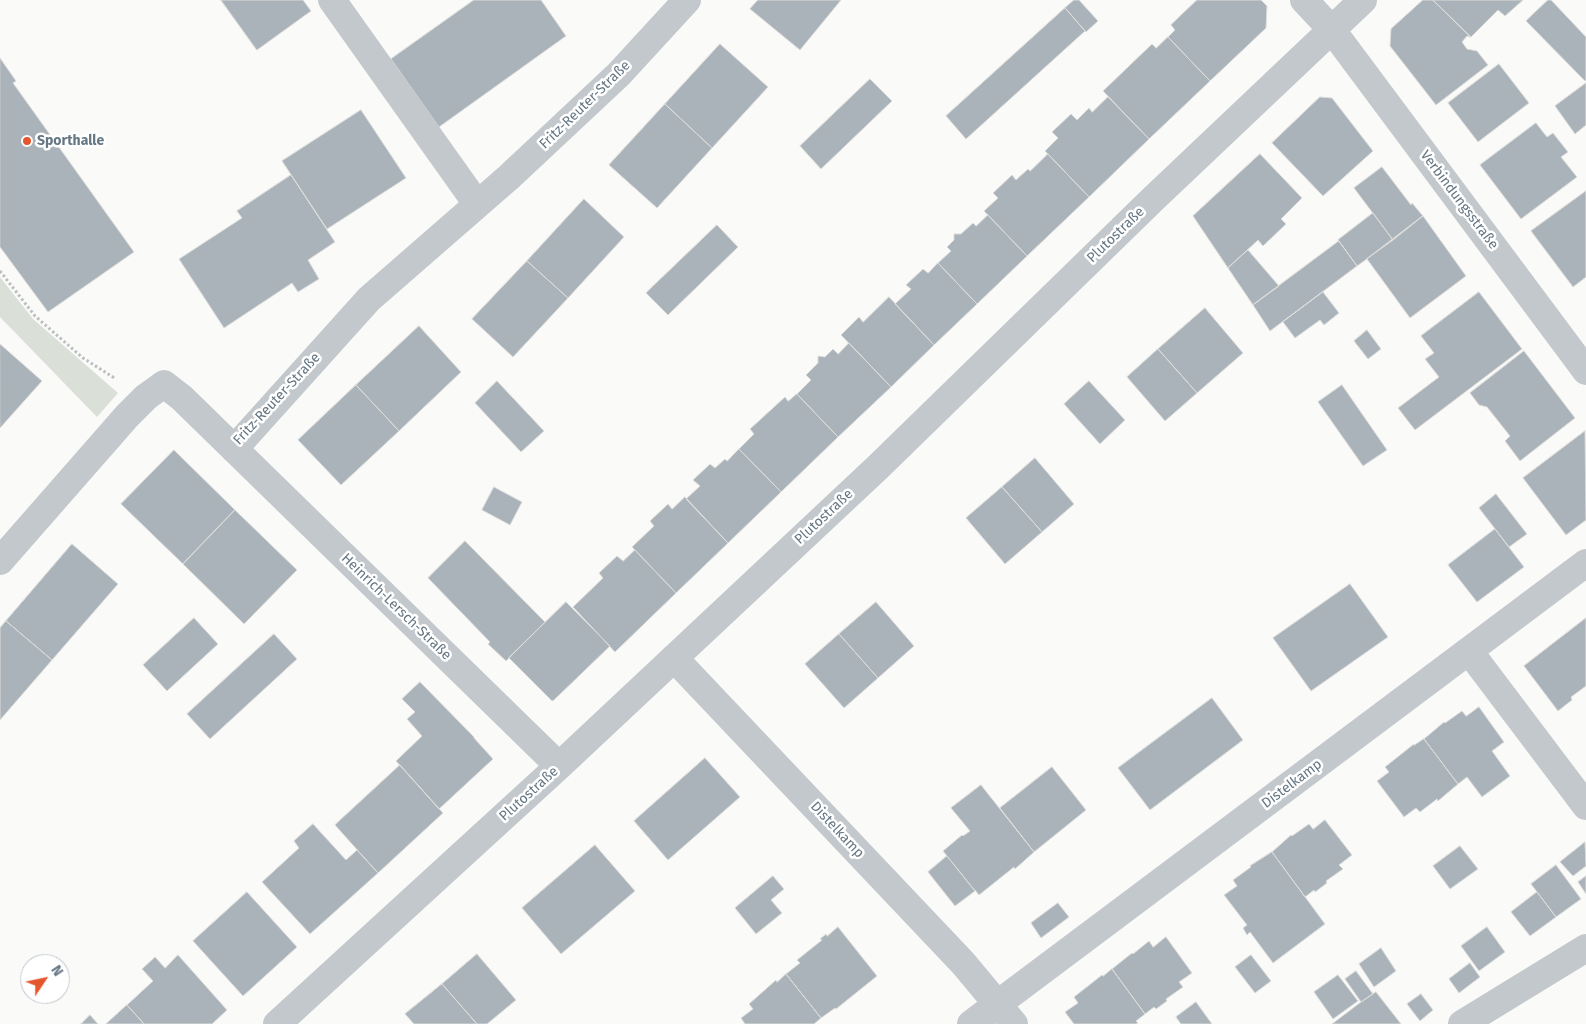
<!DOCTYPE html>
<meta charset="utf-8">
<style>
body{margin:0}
#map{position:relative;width:1586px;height:1024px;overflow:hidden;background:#fafaf8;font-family:"Fira Sans",sans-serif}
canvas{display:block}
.north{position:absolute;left:20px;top:954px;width:50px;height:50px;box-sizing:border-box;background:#fff;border:1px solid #c1c8cd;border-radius:50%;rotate:56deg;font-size:14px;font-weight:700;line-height:20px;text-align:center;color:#657683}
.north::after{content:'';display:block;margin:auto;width:18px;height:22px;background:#e4572e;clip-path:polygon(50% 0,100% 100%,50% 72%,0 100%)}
</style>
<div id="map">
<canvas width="1586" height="1024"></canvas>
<div class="north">N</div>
</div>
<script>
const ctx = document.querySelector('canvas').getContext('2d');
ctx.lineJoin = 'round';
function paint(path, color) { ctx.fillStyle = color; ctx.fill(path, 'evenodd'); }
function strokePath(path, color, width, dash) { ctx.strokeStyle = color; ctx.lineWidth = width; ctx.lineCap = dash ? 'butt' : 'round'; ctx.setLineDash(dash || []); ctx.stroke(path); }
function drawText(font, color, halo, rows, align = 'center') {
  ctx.font = font + ' "Fira Sans",sans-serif'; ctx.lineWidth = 5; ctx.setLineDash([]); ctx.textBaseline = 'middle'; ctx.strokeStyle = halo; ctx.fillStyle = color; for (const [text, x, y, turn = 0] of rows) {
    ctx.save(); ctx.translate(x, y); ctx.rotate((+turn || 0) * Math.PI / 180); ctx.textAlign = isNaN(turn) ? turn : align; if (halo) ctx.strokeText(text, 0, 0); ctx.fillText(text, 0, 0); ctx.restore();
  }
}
const green = new Path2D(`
 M0,277L33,319L118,393L97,417L0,317Z`);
const building = new Path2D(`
 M221,0H303L311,11L257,50Z
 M474,0H541L566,36L439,127L391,59Z
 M758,0H841L800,50L750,9Z
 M1074,0H1079L1098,21L1086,32L1065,8Z
 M1197,0H1261L1267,6L1266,28L1210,81L1168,37L1175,30L1171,25Z
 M1423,0H1433L1471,37L1467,36L1462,42L1467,49L1477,51L1488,65L1436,105L1390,46L1391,29Z
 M1433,0H1523L1505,16L1498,10L1471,37Z
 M1548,0H1551L1586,37V80L1585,81L1526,21Z
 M1065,8L1085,31L966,139L946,116Z
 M1168,37L1210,81L1149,139L1103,91L1152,44L1156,48Z
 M720,44L768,87L712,148L665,104Z
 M0,58L16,81L13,83L134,252L48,312L0,247Z
 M1499,64L1529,103L1478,142L1448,103Z
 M870,79L892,101L821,169L800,146Z
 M1586,83V125L1575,134L1555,106Z
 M1108,97L1149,139L1089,197L1045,151L1058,138L1052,132L1071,114L1077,120L1089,108L1092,112Z
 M1320,97L1332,98L1373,151L1323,196L1272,143Z
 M665,104L712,148L657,208L609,165Z
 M361,110L406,178L327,229L282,161Z
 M1536,123L1547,137L1553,133L1568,152L1561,157L1577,177L1521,219L1480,165Z
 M1048,154L1089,197L1027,256L984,211L998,198L993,193L1012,175L1016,180L1028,169L1030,171Z
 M1260,154L1302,198L1281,219L1286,224L1263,246L1258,240L1228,268L1193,216Z
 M1382,167L1411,205L1412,203L1423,216L1393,240L1354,188Z
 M291,175L335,242L308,260L319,279L298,292L292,283L224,328L179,259L242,218L237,211Z
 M1586,191V277L1573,287L1531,231Z
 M584,199L624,237L568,298L527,261Z
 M1373,213L1393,240L1357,266L1338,240Z
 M988,215L1027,256L977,304L938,263L951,251L947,247L954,240V234H961L973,223L976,226Z
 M1423,216L1466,276L1410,318L1367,259Z
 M717,225L738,247L668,315L646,293Z
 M1339,241L1357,266L1270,331L1253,305Z
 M1248,250L1279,286L1253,305L1228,268Z
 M527,261L568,298L513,357L472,319Z
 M938,263L977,304L934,345L895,304L911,289L906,285L923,269L928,273Z
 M1323,292L1339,313L1324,325L1320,320L1295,338L1283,322Z
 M1479,292L1522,349L1415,430L1398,408L1439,377L1425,359L1434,353L1421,336Z
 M889,297L934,345L891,387L841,335L859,317L863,322Z
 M1205,308L1243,353L1197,393L1158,349Z
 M419,326L461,372L399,431L356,385Z
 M1367,330L1381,349L1368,359L1354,341Z
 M849,343L891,387L838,437L797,394L811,380L806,375L818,363V356L825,357L833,349L838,354Z
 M0,344L42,381L0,428Z
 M1158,349L1197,393L1165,421L1127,377Z
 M1524,351L1575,418L1520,461L1505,441L1510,436L1487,407L1479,405L1470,393Z
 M497,381L544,431L521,452L475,403Z
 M1089,381L1125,420L1100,444L1064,404Z
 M356,385L399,431L341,485L298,440Z
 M1342,385L1387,450L1363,466L1318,402Z
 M797,394L838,437L781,492L739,449L754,434L750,429L785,397L788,401Z
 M1585,431L1586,520L1566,535L1523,478Z
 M739,449L781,492L728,543L686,499L700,486L693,480L710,464L715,468L725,459L727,461Z
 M174,450L235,510L183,564L121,504Z
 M1035,458L1074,504L1042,532L1002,487Z
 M494,487L522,502L510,525L482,510Z
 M1002,487L1042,532L1005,564L966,518Z
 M1496,494L1527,534L1509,547L1479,508Z
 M685,497L728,543L676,593L632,547L654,526L650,521L668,504L672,509Z
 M235,510L297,570L244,624L183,564Z
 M1495,529L1524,567L1477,602L1448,565Z
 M465,541L545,622L506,661L488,644L490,642L428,578Z
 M72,544L118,584L52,660L6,621Z
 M635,550L676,593L615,652L573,607L603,578L599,573L617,556L623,561Z
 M1350,584L1388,637L1311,691L1273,638Z
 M566,602L610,646L554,700L552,701L509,658Z
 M876,602L914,646L878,678L839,634Z
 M194,618L218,644L167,691L143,665Z
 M1586,618V686L1571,697L1572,700L1558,711L1524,666Z
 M6,621L52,660L0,720V628Z
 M274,634L297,659L210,739L187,714Z
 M839,634L878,678L844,708L805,664Z
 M420,682L474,737V738L493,759L439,809L396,761L422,736L407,719L415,712L402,699Z
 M1212,698L1243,740L1150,810L1118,768Z
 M1479,707L1504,742L1492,751L1510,776L1482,797L1467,777L1458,784L1424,739L1444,722L1445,723L1462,711L1466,716Z
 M1424,739L1458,784L1438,801L1437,799L1420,812L1416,808L1404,817L1377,781L1389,772L1385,767L1414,744V745Z
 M705,758L740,797L668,860L634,821Z
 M400,765L443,813L378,873L335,825Z
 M1052,767L1086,810L1034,852L1000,808Z
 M981,785L1034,852L1015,869L1014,867L979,895L975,890V891L943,851L962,835L963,836L970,831L951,808Z
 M1325,820L1352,855L1339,865L1343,869L1326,881L1327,883L1315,892L1314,890L1305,897L1272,852L1291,835L1292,836L1309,824L1313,829Z
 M313,824L346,860L357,850L378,873L310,934L262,882L299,848L294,841Z
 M1585,842L1586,866L1573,876L1560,862Z
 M595,845L635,891L561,954L522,908Z
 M1460,846L1478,869L1450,889L1433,866Z
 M1272,852L1325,924L1273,963L1250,932L1247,935L1243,928L1247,925L1224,895L1237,886L1233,880L1251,867L1250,866Z
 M947,856L975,891L955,906L928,872Z
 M1556,865L1581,899L1556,917L1531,884Z
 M773,876L784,889L771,900L782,913L756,934L735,908Z
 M1586,876V894L1578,882Z
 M247,892L297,947L243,996L193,941Z
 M1537,892L1556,917L1530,936L1511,912Z
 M1058,903L1069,917L1041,938L1031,923Z
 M838,927L877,976L836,1009L835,1008L821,1018L786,974L800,963L797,960L822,940L820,939L826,934L827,936Z
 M1487,927L1505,952L1479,971L1461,946Z
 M1166,937L1192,973L1179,982L1183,987L1166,999L1167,1001L1156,1009L1154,1007L1145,1014L1112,969L1132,953L1133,954L1149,941L1153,947Z
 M1381,948L1396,971L1374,987L1359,964Z
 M477,954L516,1000L487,1024H477L442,984Z
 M178,955L227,1010L212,1024H144L127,1005L153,981L142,969L155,957L165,968Z
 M1251,955L1271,981L1255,993L1235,967Z
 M1470,963L1480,977L1459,993L1449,979Z
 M1112,969L1145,1014L1136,1021L1138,1023L1136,1024H1074L1065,1012L1078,1003L1074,997L1102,975L1103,976Z
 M1356,971L1373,994L1361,1002L1345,979Z
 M786,974L821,1018L814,1024H745L741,1018L753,1009L749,1004L776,980L777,982Z
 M1338,975L1358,1001L1333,1019L1314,992Z
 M442,984L477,1024H414L405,1014Z
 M1376,992L1401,1024H1332L1361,1002Z
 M1421,994L1433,1010L1420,1021L1407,1004Z
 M1196,1002L1212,1024H1181L1176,1017Z
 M127,1005L144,1024H106Z
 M90,1015L98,1024H81Z`);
const path = new Path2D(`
 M0,271L35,316L83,358L116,379`);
const minor = new Path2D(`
 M332,0L477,204
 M1304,0L1332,30L1586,371
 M234,449L369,299L509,177L619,74L687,0
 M0,561L127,416L146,397L164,384L182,398L559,766
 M1469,651L1586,806
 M674,658L963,963L1014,1024
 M277,1024L559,766L878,467L1153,199L1363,0
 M971,1024L1586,563
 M1462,1024L1586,948`);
const markers = [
 [27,141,5,"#e4572e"]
];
const streetNames = [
 ["Fritz-Reuter-Straße",585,105,-44],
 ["Verbindungsstraße",1459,200,53],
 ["Plutostraße",1116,235,-44],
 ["Fritz-Reuter-Straße",277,399,-47],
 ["Plutostraße",824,517,-43],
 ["Heinrich-Lersch-Straße",396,607,44],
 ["Distelkamp",1292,784,-37],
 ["Plutostraße",529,794,-42],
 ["Distelkamp",837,830,47]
];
const poiNames = [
 ["Sporthalle",37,141]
];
paint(green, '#dadfd7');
paint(building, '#aab3b9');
strokePath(building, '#dcdcda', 1);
strokePath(path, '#bbbfc2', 3, [2.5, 2.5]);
strokePath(minor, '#c3c8cc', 28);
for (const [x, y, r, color] of markers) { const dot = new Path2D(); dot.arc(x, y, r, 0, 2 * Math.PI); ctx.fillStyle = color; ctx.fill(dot); strokePath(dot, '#fff', 2); }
drawText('14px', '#657683', '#fff', streetNames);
drawText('bold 14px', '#657683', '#fff', poiNames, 'left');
</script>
